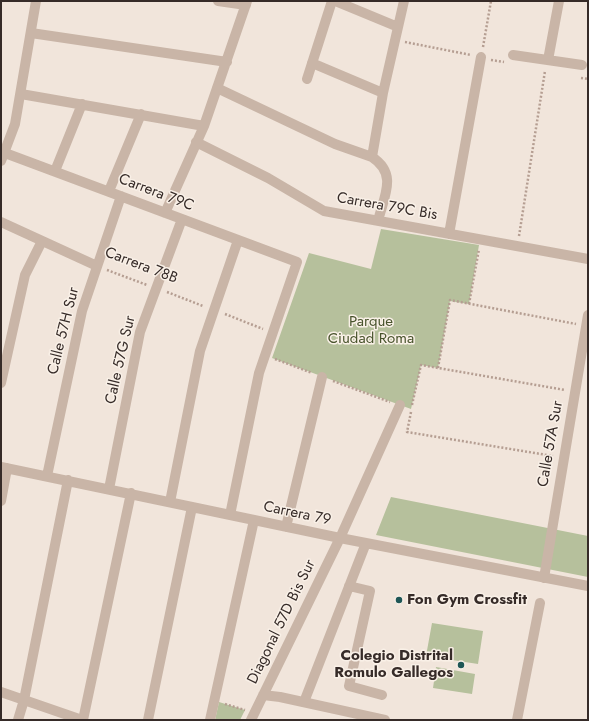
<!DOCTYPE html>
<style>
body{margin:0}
#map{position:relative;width:589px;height:721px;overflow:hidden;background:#f1e5db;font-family:Jost,sans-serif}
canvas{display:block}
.frame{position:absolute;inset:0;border:2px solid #362b28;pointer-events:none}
</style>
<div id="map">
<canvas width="589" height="721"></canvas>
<div class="frame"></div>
</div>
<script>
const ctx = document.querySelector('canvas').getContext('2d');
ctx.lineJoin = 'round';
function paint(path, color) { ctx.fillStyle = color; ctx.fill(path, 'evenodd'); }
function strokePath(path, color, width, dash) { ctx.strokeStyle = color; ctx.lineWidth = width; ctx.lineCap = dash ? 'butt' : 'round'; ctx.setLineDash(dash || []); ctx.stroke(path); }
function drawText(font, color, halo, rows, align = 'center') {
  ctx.font = font + ' Jost,sans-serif'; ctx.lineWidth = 3; ctx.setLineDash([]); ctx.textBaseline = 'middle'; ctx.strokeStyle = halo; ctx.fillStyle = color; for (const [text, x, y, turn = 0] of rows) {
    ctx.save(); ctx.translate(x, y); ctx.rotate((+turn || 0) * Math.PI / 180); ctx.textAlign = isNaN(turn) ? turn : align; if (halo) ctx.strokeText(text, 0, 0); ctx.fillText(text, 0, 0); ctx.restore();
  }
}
const green = new Path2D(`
 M381,229L479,245L469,304L450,301L438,368L421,365L411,409L272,358L309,253L371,269Z
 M391,497L588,536V577L376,535Z
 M432,623L483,631L478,664L426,656Z
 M436,667L475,674L472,694L433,688Z
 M219,702L245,710L240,720H215Z`);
const path = new Path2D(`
 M405,42L471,55
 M483,47L491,1
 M491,60L504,62
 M581,78L588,79
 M519,236L545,71
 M107,270L147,285
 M167,292L203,306
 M469,304L479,249
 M225,314L263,329
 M275,359L312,373
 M438,368L450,300L576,324
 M333,381L390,402
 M412,405L421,365L565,390
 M411,412L407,432L553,456
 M225,704L245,710`);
const minor = new Path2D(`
 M218,1L246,5
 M335,1L398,27
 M31,33L227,62
 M513,55L582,65
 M548,60L559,1
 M312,63L383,93
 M307,79L332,1
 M217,88L335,144L372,157
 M21,94L204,126
 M196,142L268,178L324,211L588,259
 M5,153L297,262L259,373L230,515
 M1,161L15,124L36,1
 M55,171L82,104
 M109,191L141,114
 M165,213L204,126L247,1
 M378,221C384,196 398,174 372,157L383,93L404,1
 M1,222L97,266
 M449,234L481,57
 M1,383L25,275L42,241
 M1,467L340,538L588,586
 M47,476L82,311L121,196
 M109,489L140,332L182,219
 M1,501L7,468
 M170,502L200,351L238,240
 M286,527L322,377
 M544,578L588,315
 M349,586L370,591L349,686L382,695
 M1,692L82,720
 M263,695L280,697L385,720
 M304,702L366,543
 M18,720L24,700L68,480
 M83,720L131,493
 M148,720L192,507
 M210,720L254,520
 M251,720L340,538L400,405
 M517,720L540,603`);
const markers = [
 [399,600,4,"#1e5656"],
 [461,665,4,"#1e5656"]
];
const streetNames = [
 ["Carrera 79C",156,193,21],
 ["Carrera 79C Bis",387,207,10],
 ["Carrera 78B",141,266,21],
 ["Calle 57H Sur",64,331,-76],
 ["Calle 57G Sur",121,360,-77],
 ["Calle 57A Sur",551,444,-80],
 ["Carrera 79",297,514,12],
 ["Diagonal 57D Bis Sur",282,622,-64]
];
const parkNames = [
 ["Parque",371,322],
 ["Ciudad Roma",371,339]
];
const poiNames = [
 ["Fon Gym Crossfit",407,600],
 ["Colegio Distrital",453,656,"right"],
 ["Romulo Gallegos",453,673,"right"]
];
paint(green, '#b6c09c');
strokePath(path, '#b59e92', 2.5, [2, 2]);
strokePath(minor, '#c9b5a7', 10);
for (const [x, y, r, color] of markers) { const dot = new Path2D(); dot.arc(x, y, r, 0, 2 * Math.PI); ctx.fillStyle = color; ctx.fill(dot); strokePath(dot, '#f9f0e7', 1.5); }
drawText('15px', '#362b28', '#f9f0e7', streetNames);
drawText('15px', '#48532c', '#f9f0e7', parkNames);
drawText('bold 15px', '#362b28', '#f9f0e7', poiNames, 'left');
</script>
